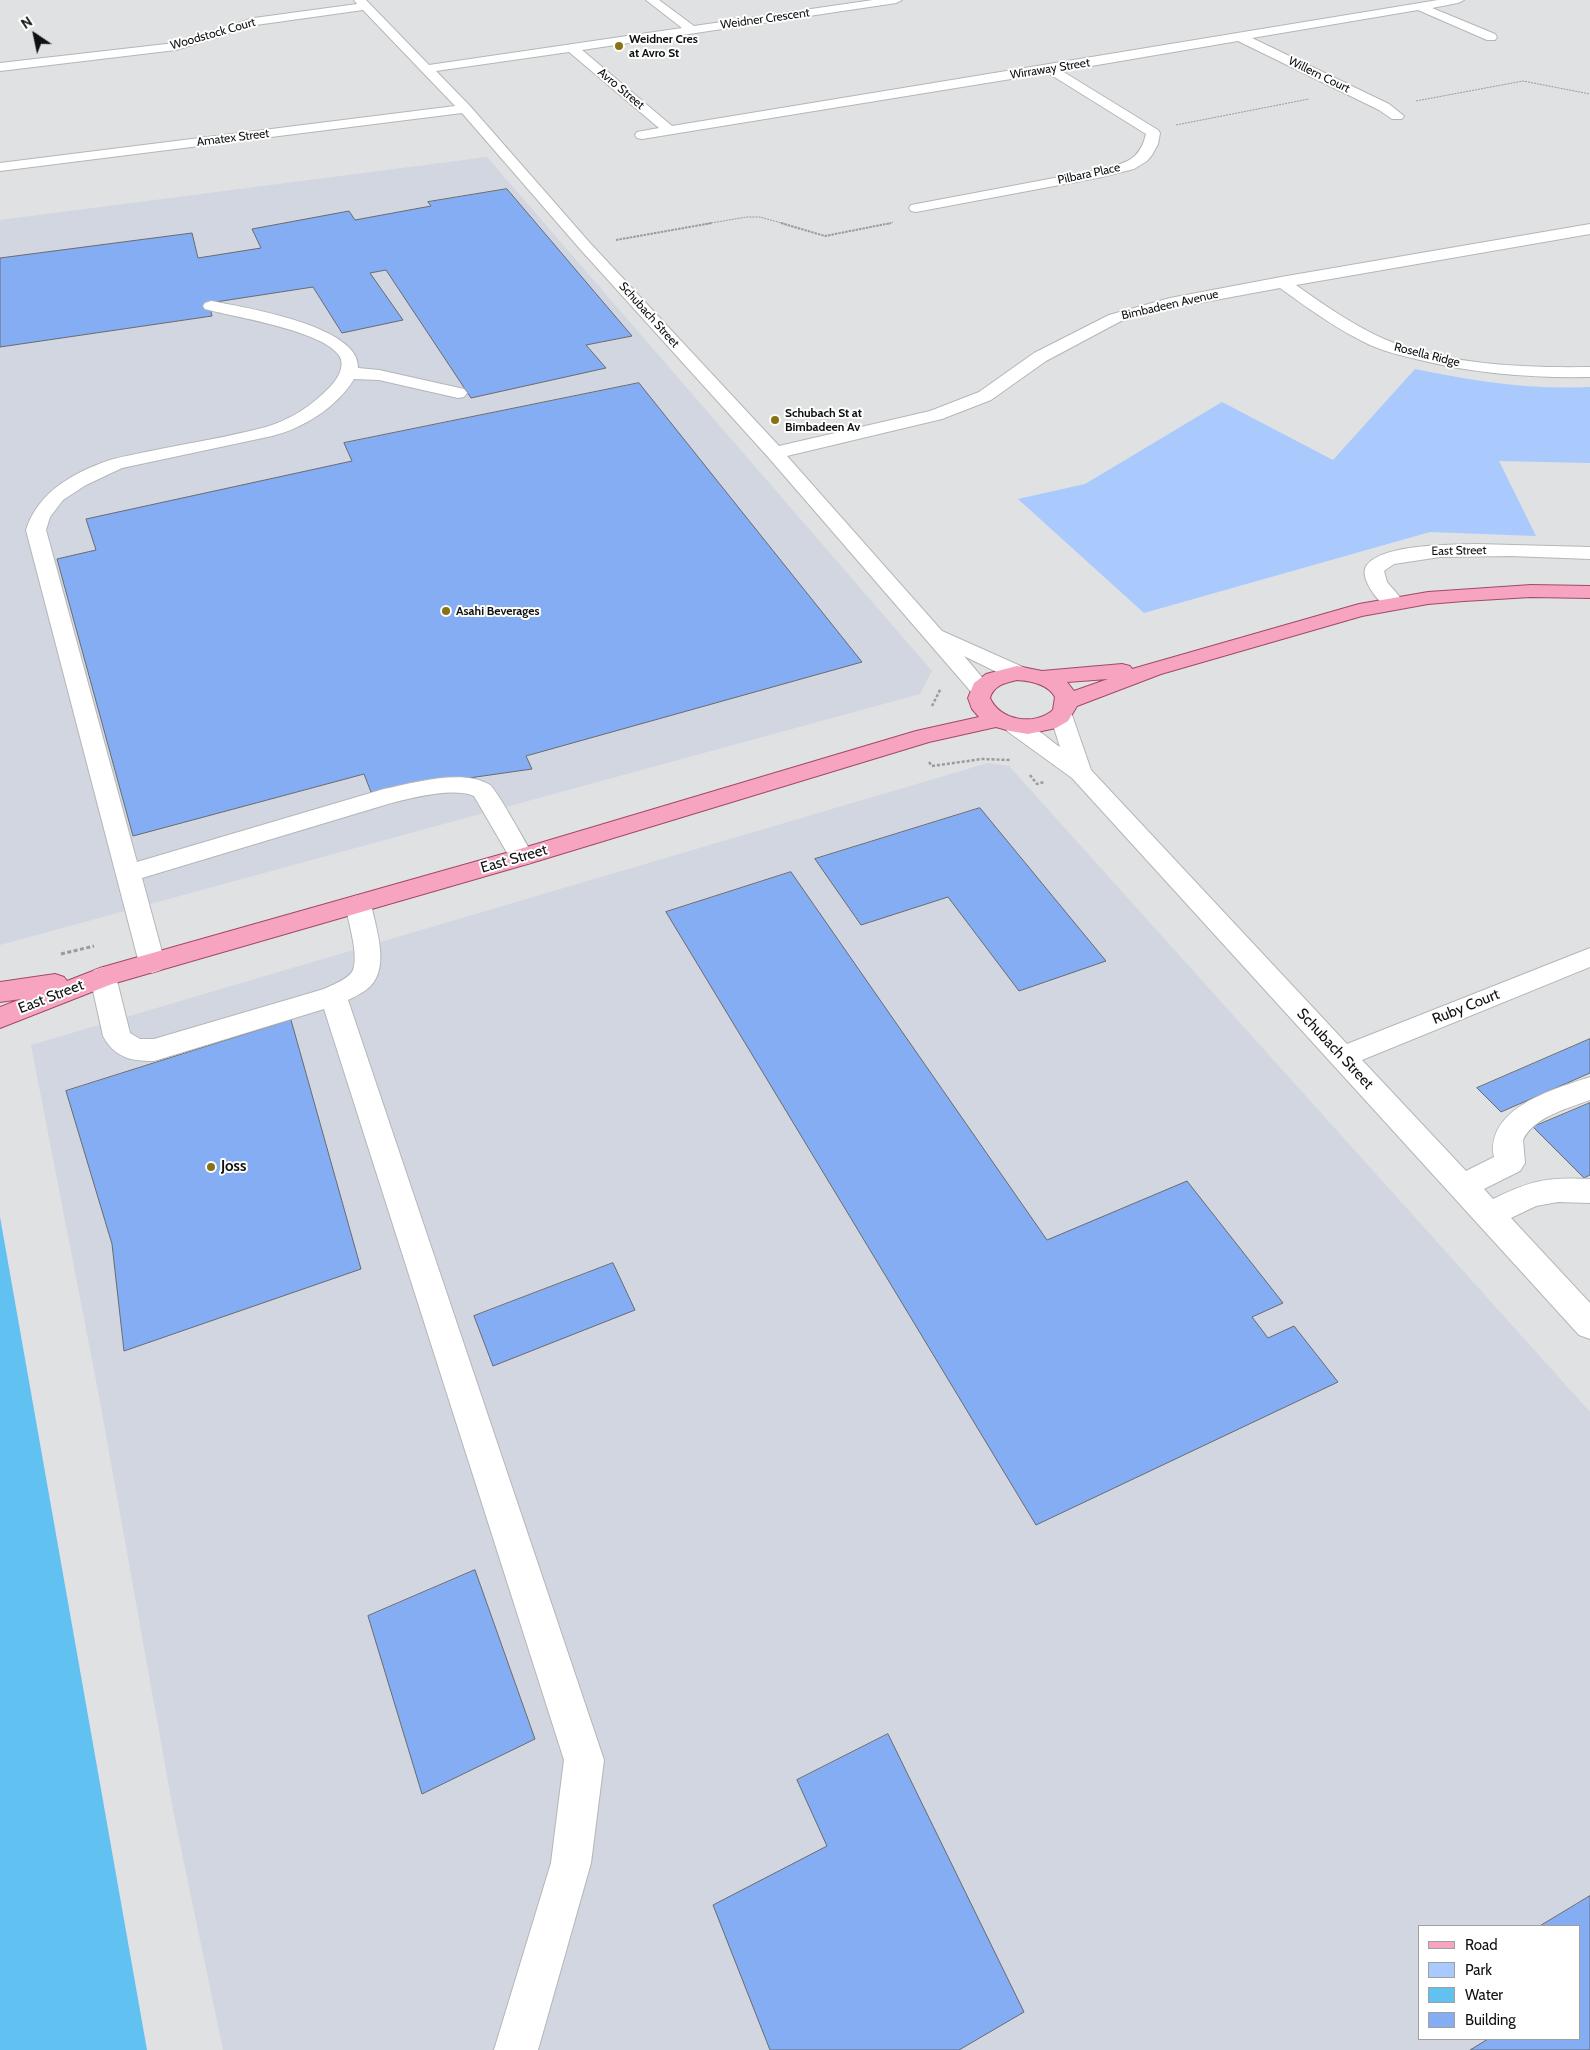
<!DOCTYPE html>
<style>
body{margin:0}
#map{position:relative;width:1590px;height:2050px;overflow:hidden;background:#dfe1e3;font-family:Cabin,sans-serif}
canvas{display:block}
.legend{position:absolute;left:1418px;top:1925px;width:162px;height:115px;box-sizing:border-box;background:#fff;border:1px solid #9fa0a0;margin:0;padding:6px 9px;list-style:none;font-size:15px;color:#101111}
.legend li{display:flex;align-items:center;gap:10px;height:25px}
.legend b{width:25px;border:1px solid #9fa0a0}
.north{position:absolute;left:10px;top:10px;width:50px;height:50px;-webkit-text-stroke:4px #fff;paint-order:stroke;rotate:326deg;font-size:14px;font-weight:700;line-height:20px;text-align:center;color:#101111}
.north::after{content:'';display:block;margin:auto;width:18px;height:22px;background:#101111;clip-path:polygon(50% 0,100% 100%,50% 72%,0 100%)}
</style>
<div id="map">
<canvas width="1590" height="2050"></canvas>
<ul class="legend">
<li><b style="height:6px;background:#f6a4c0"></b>Road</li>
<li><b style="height:14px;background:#aac9fd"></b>Park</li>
<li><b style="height:14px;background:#61c1f0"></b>Water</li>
<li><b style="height:14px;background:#84adf4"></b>Building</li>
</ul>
<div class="north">N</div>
</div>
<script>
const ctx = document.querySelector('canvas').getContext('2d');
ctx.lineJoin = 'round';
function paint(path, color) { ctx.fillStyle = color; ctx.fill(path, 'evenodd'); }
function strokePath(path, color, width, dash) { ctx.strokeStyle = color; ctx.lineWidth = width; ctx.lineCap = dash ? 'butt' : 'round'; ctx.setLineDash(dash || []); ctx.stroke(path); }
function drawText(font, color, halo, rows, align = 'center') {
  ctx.font = font + ' Cabin,sans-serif'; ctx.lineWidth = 4; ctx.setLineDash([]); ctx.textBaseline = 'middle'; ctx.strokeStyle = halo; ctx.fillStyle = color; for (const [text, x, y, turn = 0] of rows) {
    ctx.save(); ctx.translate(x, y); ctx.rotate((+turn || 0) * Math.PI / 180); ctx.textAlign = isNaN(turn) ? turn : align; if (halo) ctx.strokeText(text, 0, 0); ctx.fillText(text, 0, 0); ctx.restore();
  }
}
const built = new Path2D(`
 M487,157L932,671L920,694L0,945V220Z
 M988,763L1009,766L1590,1412V2050H223L174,1815L99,1396L31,1045ZM1419,1926H1579V2039H1419Z`);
const green = new Path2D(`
 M1415,369C1473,381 1531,390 1590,387V463L1499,461L1536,536L1430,532L1144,613L1018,499L1085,484L1222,402L1333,460Z`);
const water = new Path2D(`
 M0,1217L147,2050H0Z`);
const building = new Path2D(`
 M507,189L632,336L586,345L606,368L471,398L386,270L370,273L403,320L342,333L313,287L209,303L212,316L0,347V258L192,233L198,258L261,248L252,229L349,211L355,220L431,206L428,202Z
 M639,383L862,662L526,756L532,769L371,792L364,774L133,836L57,559L96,550L86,519L352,461L344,443Z
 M980,808L1106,961L1019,991L948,897L861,925L815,859Z
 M791,872L1047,1240L1187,1181L1283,1303L1252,1317L1268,1338L1294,1326L1338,1382L1036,1525L666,912Z
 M291,1020L361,1269L124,1351L112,1244L66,1091Z
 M1590,1039V1073L1501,1112L1477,1088Z
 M1590,1103V1175L1584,1178L1533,1127Z
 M613,1263L635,1310L493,1366L474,1316Z
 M475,1570L535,1739L422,1794L368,1616Z
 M888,1734L1024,2012L959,2050H770L713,1905L827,1846L797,1780Z
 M1590,1896V2050H1470L1488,2039H1579V1926H1540Z`);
const pathFar3 = new Path2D(`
 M1416,101L1523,81L1590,94
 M1176,125L1309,99
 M705,224L747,217H760L785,224
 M889,224L893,222`);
const pathFar2 = new Path2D(`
 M781,223L825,236L891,223
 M616,240L712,223`);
const pathFar1 = new Path2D(`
 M932,706L941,688
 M929,762L932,766L982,759L1010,760
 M1030,775L1037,784L1044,782`);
const path = new Path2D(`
 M61,954L94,946`);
const minor = new Path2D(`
 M354,0H366L429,65L682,28L646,0H659L694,26L873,0H902L896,3L582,50L672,126L1438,0H1464L1458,3L1432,8L1495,34L1497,37L1495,40H1487L1418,10L1252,38L1389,104L1404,116L1402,119H1392L1379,110L1238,41L1062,71L1158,130L1160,133L1158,144L1152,155L1147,161L1134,169L1102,177L916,212L911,211L909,208L911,205L1102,169C1126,163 1140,160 1146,134L1048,73L642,139L637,138L635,135L637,132L659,128L569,52L436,71L470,106L590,243L779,446L930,411L979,392L1034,353L1109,315L1170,298L1281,277L1590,224V234L1296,285C1324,305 1353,325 1384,339C1446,365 1524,368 1590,367V377C1533,378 1476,374 1420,360C1403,356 1386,352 1370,345C1338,330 1309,309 1280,288L1172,308L1121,321L1046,361L991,400L942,419L787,456L942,631L1025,668L1028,673L1025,678L1017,680L1009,678L964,656L992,689L989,694L981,696L973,694L768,457L580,249L462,113L0,171V163L455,106L363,10L256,25L176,50L0,71V63L175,43L254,18L357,4Z
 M211,301C243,307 361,326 358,368L379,370L464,389L467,393L464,397L458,398L379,380L354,379C337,407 304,428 272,436L122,468L86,485L63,500L50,517L46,530L137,862L384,789C413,783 464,768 490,785C497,790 527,845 534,857L531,863L522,865L513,863L474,796C452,787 411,798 388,804L142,878L165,963L161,970L152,973L143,970L139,963L26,530C38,492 74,472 110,460C123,456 137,454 151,451C189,443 229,437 266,427C290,420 313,405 330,387C337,380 345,367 340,357C326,331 234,317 205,309L203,306L205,303Z
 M1475,544L1590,547V559L1511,556L1440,557L1394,564L1384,571L1387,582L1405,603L1402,607C1397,609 1392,610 1387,607C1377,601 1358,576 1367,565C1383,544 1449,545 1475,544Z
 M1061,708L1069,710L1072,715L1091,770L1347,1044L1590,948V967L1362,1060L1466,1171L1494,1157C1485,1108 1554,1089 1590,1077V1100C1569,1108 1533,1117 1523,1140L1525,1163L1520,1171L1484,1189L1493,1199C1532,1180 1547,1177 1590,1179V1203L1558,1202L1536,1206L1511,1218L1590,1303V1339L1579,1335L1072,778L1007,731L1004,726L1007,721C1026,716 1045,737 1060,747L1050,715L1053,710Z
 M358,895L367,898L371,904C376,930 392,971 366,990C360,994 354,997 348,1000L604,1760L591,1863L538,2050H494L551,1863L564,1760L324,1009L154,1061C131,1061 115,1058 103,1036L90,977L94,970L103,967L112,970L116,977L130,1033L140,1039H154L324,989C332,985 349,979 353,970C359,955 348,920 345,904L349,898Z`);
const major = new Path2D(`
 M1531,585L1590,586V598L1531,597L1464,601L1428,604L1362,616L1161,674L1077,706L1068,721L1056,728L1028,734L1010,731L996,727L929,742L531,863L112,984L0,1028V1007L21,999L0,1002V982L55,974L64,977L67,981L103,967L513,851L916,731L979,717L972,709L968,698L974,683L986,674L1017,666L1042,671L1122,664L1130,666L1132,669L1359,604L1428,592ZM1108,679L1074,691L1067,682ZM1017,680C1031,681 1048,684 1055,697L1053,710C1035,726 1000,721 990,698C994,685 1005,683 1017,680Z`);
const markers = [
 [619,46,5,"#897214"],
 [775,420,5,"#897214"],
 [446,611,5,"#897214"],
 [211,1167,5,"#897214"]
];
const farStreetnames = [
 ["Weidner Crescent",765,19,-8],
 ["Woodstock Court",213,34,-16],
 ["Wirraway Street",1050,69,-9],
 ["Willern Court",1319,75,26],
 ["Avro Street",621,89,40],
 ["Amatex Street",233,138,-7],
 ["Pilbara Place",1089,174,-12],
 ["Bimbadeen Avenue",1170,305,-13],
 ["Schubach Street",649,315,48],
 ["Rosella Ridge",1427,355,14],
 ["East Street",1459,551,-1]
];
const farPoinames = [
 ["Weidner Cres",629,39],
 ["at Avro St",629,53],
 ["Schubach St at",785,413],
 ["Bimbadeen Av",785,427],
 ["Asahi Beverages",456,611]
];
const streetNames = [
 ["East Street",514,859,-16],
 ["East Street",51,997,-21],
 ["Ruby Court",1466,1007,-22],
 ["Schubach Street",1335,1049,47]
];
const poiNames = [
 ["Joss",221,1167]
];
paint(built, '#d1d6e0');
paint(green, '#aac9fd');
paint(water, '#61c1f0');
paint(building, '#84adf4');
strokePath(building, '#6a6b6e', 1);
strokePath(minor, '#b4b6b8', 2);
strokePath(major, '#a24967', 2);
strokePath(pathFar3, '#999b9c', 1, [2, 1]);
strokePath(pathFar2, '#999b9c', 2, [2.5, 1]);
strokePath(pathFar1, '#999b9c', 2.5, [3, 2]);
strokePath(path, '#999b9c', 3, [4, 2.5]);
paint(minor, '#fff');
paint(major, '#f6a4c0');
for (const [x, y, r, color] of markers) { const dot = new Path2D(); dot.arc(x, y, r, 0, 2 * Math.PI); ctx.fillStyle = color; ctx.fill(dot); strokePath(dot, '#fff', 2); }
drawText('12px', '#101111', '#fff', farStreetnames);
drawText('bold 12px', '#101111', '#fff', farPoinames, 'left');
drawText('15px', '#101111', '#fff', streetNames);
drawText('bold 15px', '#101111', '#fff', poiNames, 'left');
</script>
